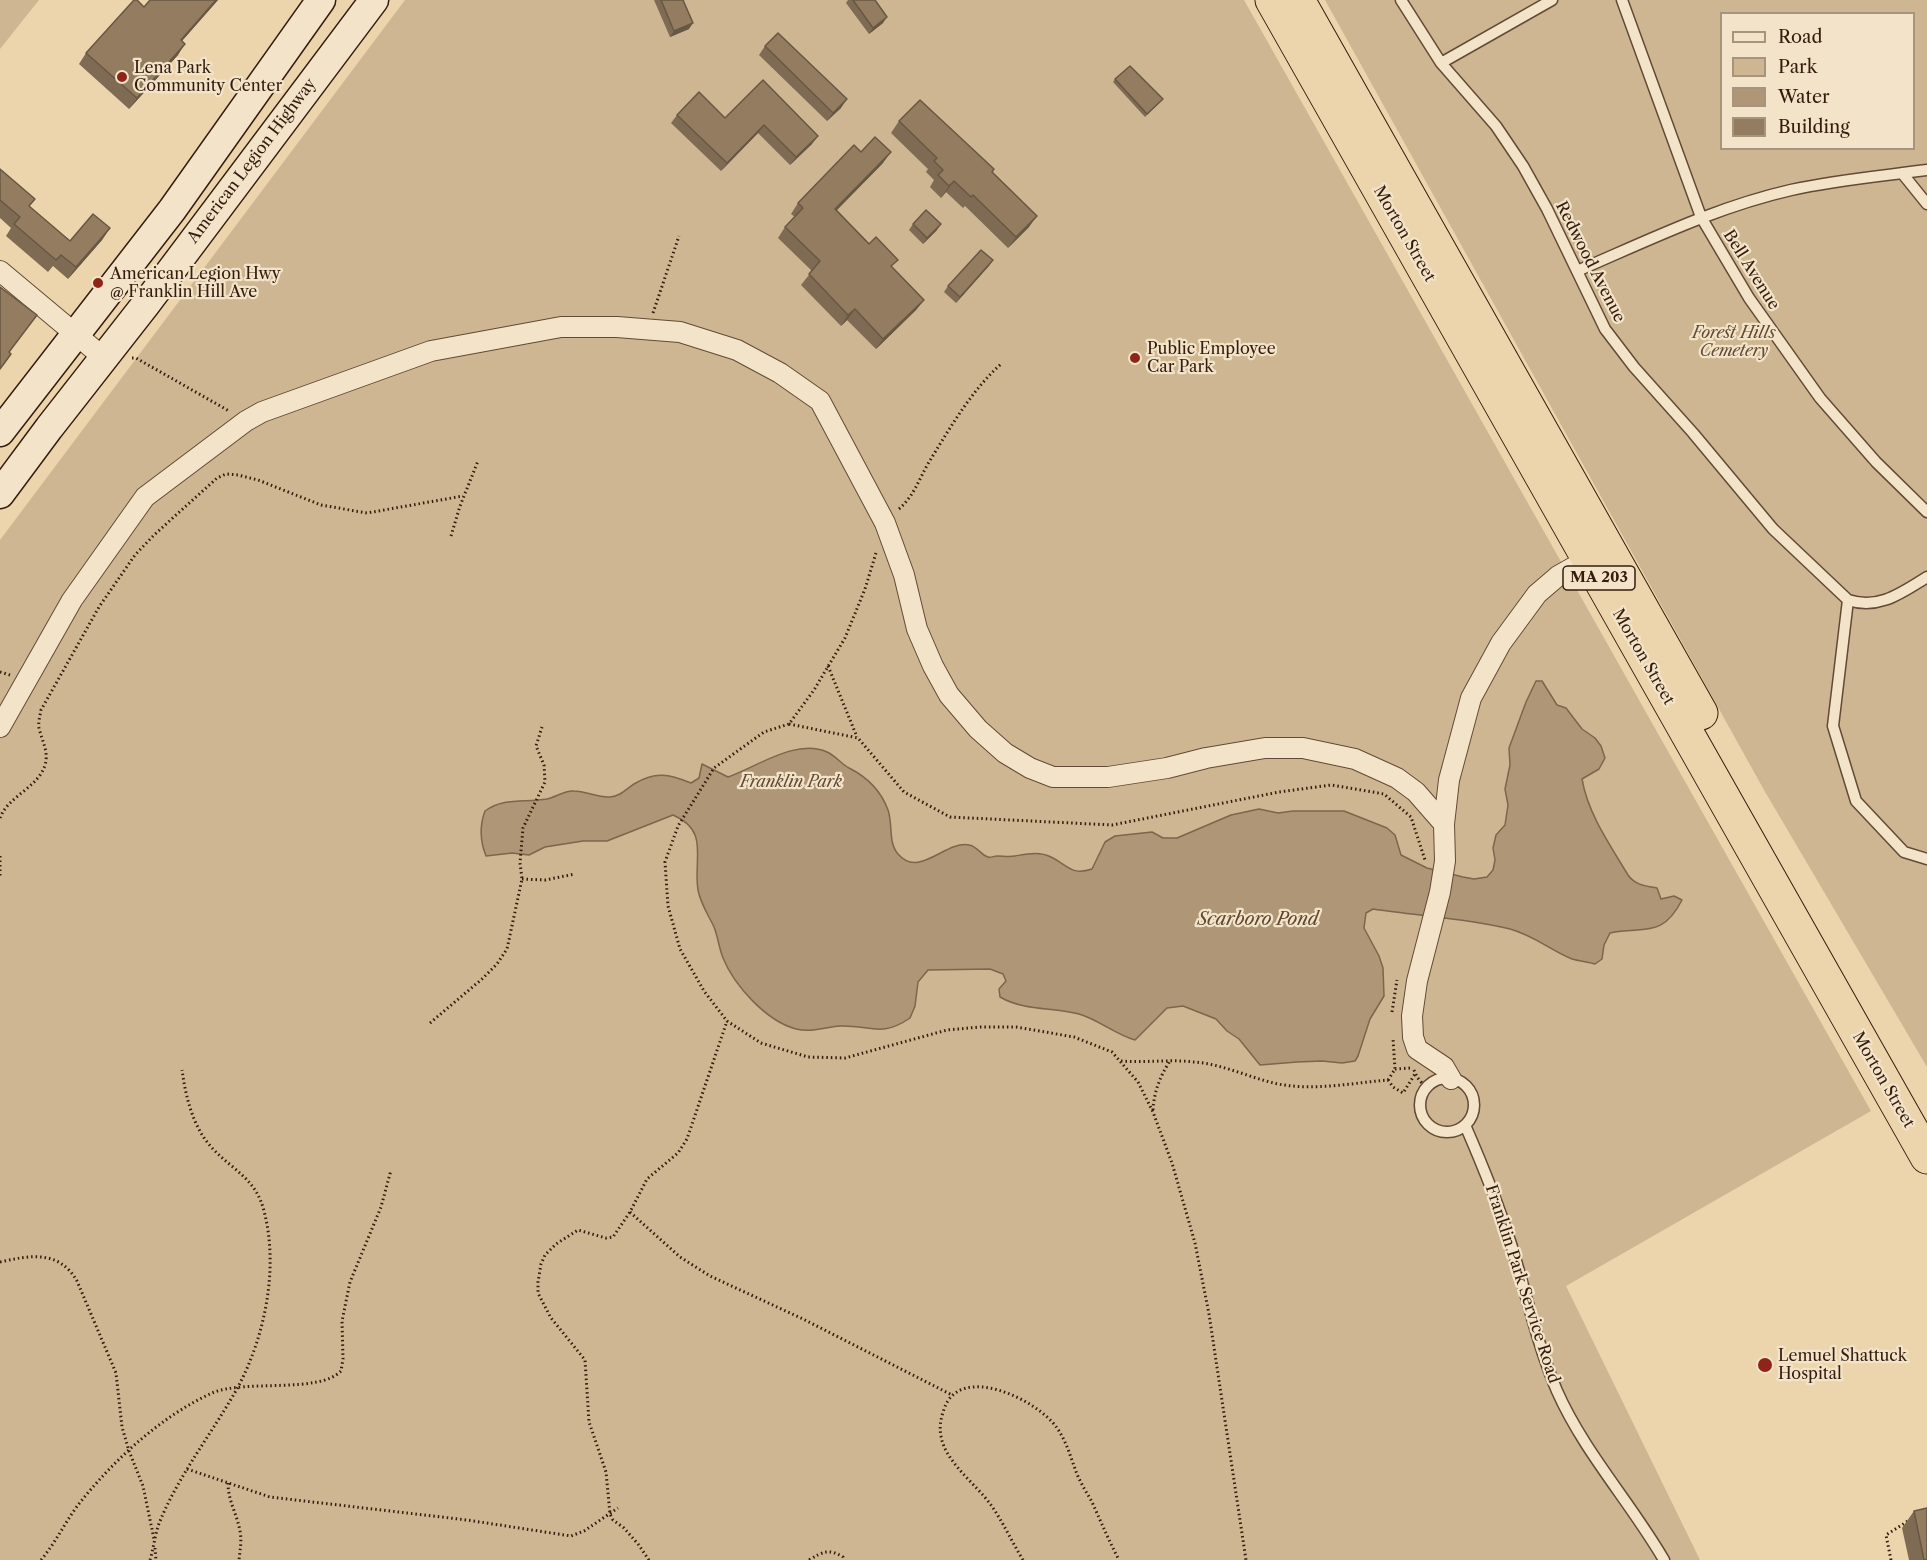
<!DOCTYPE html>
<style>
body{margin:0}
#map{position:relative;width:1927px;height:1560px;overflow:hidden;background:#ecd5ac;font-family:"Libre Caslon Text",serif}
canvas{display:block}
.legend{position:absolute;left:1720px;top:12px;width:195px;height:138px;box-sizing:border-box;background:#f3e4c9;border:2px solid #a7947e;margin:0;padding:8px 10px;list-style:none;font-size:18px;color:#351c0e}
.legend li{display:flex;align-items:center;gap:12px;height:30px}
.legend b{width:30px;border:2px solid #a7947e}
</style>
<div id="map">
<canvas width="1927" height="1560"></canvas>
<ul class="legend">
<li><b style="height:8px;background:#f3e4c9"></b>Road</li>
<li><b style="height:16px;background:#cdb691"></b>Park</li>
<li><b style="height:16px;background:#ae9676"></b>Water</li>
<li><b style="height:16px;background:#947c60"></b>Building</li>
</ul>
</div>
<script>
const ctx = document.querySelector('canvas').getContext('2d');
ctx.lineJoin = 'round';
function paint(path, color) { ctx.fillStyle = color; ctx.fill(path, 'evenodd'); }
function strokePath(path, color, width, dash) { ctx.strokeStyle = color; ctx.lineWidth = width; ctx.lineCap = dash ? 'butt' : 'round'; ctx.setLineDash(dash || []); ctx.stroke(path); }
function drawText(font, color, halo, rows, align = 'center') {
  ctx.font = font + ' "Libre Caslon Text",serif'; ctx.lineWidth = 4.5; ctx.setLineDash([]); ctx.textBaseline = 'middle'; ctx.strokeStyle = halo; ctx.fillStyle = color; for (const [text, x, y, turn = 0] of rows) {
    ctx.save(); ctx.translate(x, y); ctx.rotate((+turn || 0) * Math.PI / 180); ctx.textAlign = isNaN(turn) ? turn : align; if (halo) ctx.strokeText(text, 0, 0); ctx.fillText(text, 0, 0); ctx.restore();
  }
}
const green = new Path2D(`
 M0,0H39L0,49Z
 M405,0H1244L1871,1111L1566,1286L1700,1560H0V540Z
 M1325,0H1927V1067L1764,790ZM1722,14H1914V148H1722Z`);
const water = new Path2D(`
 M1536,681H1542L1557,705L1566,708L1582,729L1595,738L1601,746L1605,758L1599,769L1582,779C1588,814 1610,845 1628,875C1635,885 1645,886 1657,888L1661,899L1674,896L1682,900C1662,939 1644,926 1610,933L1604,945L1602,959L1595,964C1588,962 1579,961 1572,959C1550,950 1535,936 1510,929C1466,918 1419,916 1373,909L1366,913L1364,928L1379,956L1383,968L1384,996L1370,1019L1358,1056L1355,1061L1342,1063L1322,1061L1297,1062L1260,1065L1239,1039L1227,1031L1216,1019L1183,1006L1167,1008L1135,1040C1115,1034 1097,1019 1079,1014C1052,1007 1024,1011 1000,997L999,989L1006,981L1003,974L990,969L928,970L918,982L915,1006L910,1018C881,1038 871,1025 840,1026C824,1027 812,1033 796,1029C766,1021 734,985 723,958C719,948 718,937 714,927C708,914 701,905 698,890C693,858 710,831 673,815L607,841H583L545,847L529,855L512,853L486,856C480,841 479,827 485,811C504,797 525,803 547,799C556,797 565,790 574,791C586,791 598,798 610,797C621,796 626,789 634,784C655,771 669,774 691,783L699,778L702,764L728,777C757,767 796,738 827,752C836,756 841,764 849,768C867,777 881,791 888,810C893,824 888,843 898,854C919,879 946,840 969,845C977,846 981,855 988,857C991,858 994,856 997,856C1003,856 1009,857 1015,856C1027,854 1039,851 1051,857C1068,865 1071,876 1092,869L1105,842L1115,836L1152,832L1163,838H1177L1231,815L1259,809L1278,813L1293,811H1344L1387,828L1395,835L1401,855L1427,868L1463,877L1474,879L1487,877L1493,870L1495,860L1493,848L1496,835L1505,825L1508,805L1505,789L1510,765L1509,748L1526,702Z`);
const path = new Path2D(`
 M653,313L679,236
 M132,358H136L229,411
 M899,509C914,496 919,479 929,462C950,428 971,391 1001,364
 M451,536L460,506L478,461
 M876,553L865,589L845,638L814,690L789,724L764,732L714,768L678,826L665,862L668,906L680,949L704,991L727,1021L761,1043L808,1057L845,1058L947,1030L980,1027H1016L1074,1037L1112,1052L1138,1082L1153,1112L1172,1163L1195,1243L1209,1314L1246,1560
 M828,666L857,737
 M0,672L10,675
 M789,724L858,738L904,792L950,817L1112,825L1279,792L1331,785L1384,794L1411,817L1425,860
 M0,818C8,796 38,788 45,765C49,752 42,741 39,728C38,722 40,716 41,710L99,607L135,555L154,535L217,478L226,474L238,475L258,480L321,505L367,513L463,496
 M0,856V877
 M522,879L545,880L575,874
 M1392,1012L1397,980
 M430,1023L482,979L497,964L507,949L522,879L520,863L523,828L545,782L544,765L536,746L542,727
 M1121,1061C1145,1063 1170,1059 1194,1062C1223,1064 1250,1078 1278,1084C1314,1091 1352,1083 1388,1080
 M1395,1069L1411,1068
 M1414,1070L1417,1077L1426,1088
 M1388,1080L1395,1069L1393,1039
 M1388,1080L1393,1087L1403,1093L1415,1074
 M1153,1110C1154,1092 1160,1076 1170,1061
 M630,1212L680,1257L710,1276L803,1319L952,1395
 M0,1262C31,1255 59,1250 77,1281L116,1373L122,1427L129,1451L143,1486L154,1539
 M187,1469L270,1497L467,1520L571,1536L584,1531L618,1508
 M228,1483C228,1501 237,1514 240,1531C242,1541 240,1550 239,1560
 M155,1548L156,1560
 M41,1560C57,1541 67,1518 82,1500C117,1457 162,1416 212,1393C245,1379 319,1394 341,1371L343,1359L342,1321L350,1282L381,1207L391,1170
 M150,1560C154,1547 155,1533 160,1521C180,1473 213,1432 238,1387C265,1336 279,1268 264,1211C256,1179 234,1171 213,1149C193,1128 186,1098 182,1070
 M649,1560L638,1544L624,1528L613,1520L610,1514L606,1472L589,1422L585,1360L551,1318L538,1293V1282L541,1264L545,1255L556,1244L578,1230L606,1238L613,1237L630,1212L647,1179L678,1153L687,1139L727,1021
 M809,1560C823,1552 828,1548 843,1557L844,1560
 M1023,1560C1012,1542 1003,1522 991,1505C976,1484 945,1462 941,1436C939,1427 941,1418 944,1409C960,1362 1038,1400 1057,1428C1067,1442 1071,1459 1077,1474C1081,1484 1087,1493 1092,1502C1101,1522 1109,1541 1119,1560
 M1891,1560L1886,1535L1908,1521`);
const lane = new Path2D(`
 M1401,0L1441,63L1496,126L1523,166L1547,209L1605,329L1634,367L1693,433L1773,529L1848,600C1879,610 1901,593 1927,577
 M1622,0L1701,217L1749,298L1820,398L1876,462L1927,512
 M1441,63L1552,0
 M1902,173L1927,204
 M1577,271C1647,241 1716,207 1791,190C1836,180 1882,176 1927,170
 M1848,600L1833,726L1856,801L1904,852L1927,859
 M1420 1105a27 27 0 1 1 54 0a27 27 0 1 1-54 0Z
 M1465,1125C1482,1164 1498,1203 1511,1244C1526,1293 1537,1344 1557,1391C1584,1452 1631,1503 1664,1560`);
const street = new Path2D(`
 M0,271L104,358
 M0,727L72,600L145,497L246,421L262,412L431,351L561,327H617L680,332L737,350L780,373L820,401L885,523L904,575L917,629L933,666L949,695L978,729L1005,753L1030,768L1053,777H1108L1167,768L1206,758L1265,748H1303L1355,759L1397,778L1416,792L1444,824
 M1451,1079L1444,1067L1417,1049L1413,1037L1412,1016L1417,981L1440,892L1445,861L1444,824L1449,780L1471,698L1501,643L1537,594L1558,576L1588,559`);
const secondary = new Path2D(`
 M0,432L172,210L321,0
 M0,494L49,428L146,304L374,0`);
const highway = new Path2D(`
 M1272,0L1927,1157
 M1298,0L1701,713`);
const wall = new Path2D(`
 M218,0L182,41L178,55L129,109L79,64L86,53L144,7Z
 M654,0H683L689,29L670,37Z
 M848,0H875L883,23L869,34L846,3Z
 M765,46L841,108L827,121L759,55Z
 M1115,79L1163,99L1145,117L1113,82Z
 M763,80L812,144L790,165L758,133L721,171L671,123L677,115L725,118Z
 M899,121L992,173L1029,227L1008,248L965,206L963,208L946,192L941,198L930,187L934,180L926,172L928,169L891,133Z
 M883,163L837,210L924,300L916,310L876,349L847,320L841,326L801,285L812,271L778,238L785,227L795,217L791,214L798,203Z
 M0,169L30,207L70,241L110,228L102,240L68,279L53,266L48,272L6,236L11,228L0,218Z
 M913,224L937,230L923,244L909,230Z
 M993,260L956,303L944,292L948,286Z
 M1914,1511L1927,1560H1909L1902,1528Z`);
const shadedWall = new Path2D(`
 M216,0H218L173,51L181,40Z
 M887,17L883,23L869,34L873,28Z
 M693,23L689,29L670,37L674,31Z
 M185,44L178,55L129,109L137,98Z
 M847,99L841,108L827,121L833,113Z
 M764,125L758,133L721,171L727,163Z
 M818,136L812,144L790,165L796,157Z
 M891,152L883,163L828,219L835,209Z
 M954,181L946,192L941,198L949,186Z
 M1037,216L1029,227L1008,248L1016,237Z
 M941,224L937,230L923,244L927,238Z
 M110,228L102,240L68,279L76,267Z
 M993,260L989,266L956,303L960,297Z
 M924,300L916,310L876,349L883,339Z
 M855,309L847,320L841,326L848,315Z`);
const building = new Path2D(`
 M134,0H137L144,7L150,0H216L181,40L185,44L137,98L86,53Z
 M661,0H683L693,23L674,31Z
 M853,0H875L887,17L873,28Z
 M778,33L847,99L833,113L765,46Z
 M1130,66L1163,99L1147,114L1115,79Z
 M763,80L818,136L796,157L764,125L727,163L677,115L699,92L725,118Z
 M920,100L994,169L992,172L1037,216L1016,237L973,195L971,197L954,181L949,186L938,175L943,170L934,161L937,158L899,121Z
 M875,137L891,152L835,209L869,244L876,237L898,260L891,266L924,300L883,339L855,309L848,315L809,274L820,261L785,227L803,208L798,203L854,145L861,152Z
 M0,169L35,199L29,206L70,241L93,214L110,228L76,267L61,255L56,260L14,224L20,217L0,200Z
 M926,210L941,224L927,238L913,224Z
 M981,250L993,260L960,297L948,286Z
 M0,287L37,315L9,352L11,354L0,369Z
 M1927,1508V1560H1924L1914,1511Z`);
const markers = [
 [122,77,6,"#8f2418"],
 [98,283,6,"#8f2418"],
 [1135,358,6,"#8f2418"],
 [1765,1365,8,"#8f2418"]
];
const shields = [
 [1599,578,72]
];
const shieldNames = [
 ["MA 203",1599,578]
];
const poiNames = [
 ["Lena Park",134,68],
 ["Community Center",134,86],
 ["American Legion Hwy",110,274],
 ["@ Franklin Hill Ave",110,292],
 ["Public Employee",1147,349],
 ["Car Park",1147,367],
 ["Lemuel Shattuck",1778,1356],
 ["Hospital",1778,1374]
];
const streetNames = [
 ["American Legion Highway",252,161,-53],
 ["Morton Street",1404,234,60],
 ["Redwood Avenue",1590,262,63],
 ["Bell Avenue",1751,270,58],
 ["Morton Street",1643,657,60],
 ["Morton Street",1883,1080,60],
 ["Franklin Park Service Road",1522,1284,72]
];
const parkNames = [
 ["Forest Hills",1734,333],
 ["Cemetery",1734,351],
 ["Franklin Park",791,782]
];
const waterNames = [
 ["Scarboro Pond",1258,920]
];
paint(green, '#cdb691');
paint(water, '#ae9676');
strokePath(water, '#7e654c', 1.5);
strokePath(lane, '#634a36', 13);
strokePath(street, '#634a36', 22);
strokePath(secondary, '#351c0e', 31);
strokePath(highway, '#351c0e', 35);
strokePath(path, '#351c0e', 3, [1.5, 3]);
strokePath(lane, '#f3e4c9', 10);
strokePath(street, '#f3e4c9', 20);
strokePath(secondary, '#f3e4c9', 28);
strokePath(highway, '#ecd5ac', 33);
paint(wall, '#7f6b53');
paint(shadedWall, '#685743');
paint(building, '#947c60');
strokePath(building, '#685743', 1.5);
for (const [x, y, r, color] of markers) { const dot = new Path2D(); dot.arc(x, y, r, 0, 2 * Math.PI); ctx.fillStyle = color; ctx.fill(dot); strokePath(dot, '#f3e4c9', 2); }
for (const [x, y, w] of shields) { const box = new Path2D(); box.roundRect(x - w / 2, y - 12, w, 24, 4.5); ctx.fillStyle = '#f3e4c9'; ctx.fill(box); strokePath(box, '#351c0e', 1.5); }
drawText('bold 15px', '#351c0e', null, shieldNames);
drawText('16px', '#351c0e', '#f3e4c9', poiNames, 'left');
drawText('16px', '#351c0e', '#f3e4c9', streetNames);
drawText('italic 16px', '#634a35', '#f3e4c9', parkNames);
drawText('italic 18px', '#5f4732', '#f3e4c9', waterNames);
</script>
